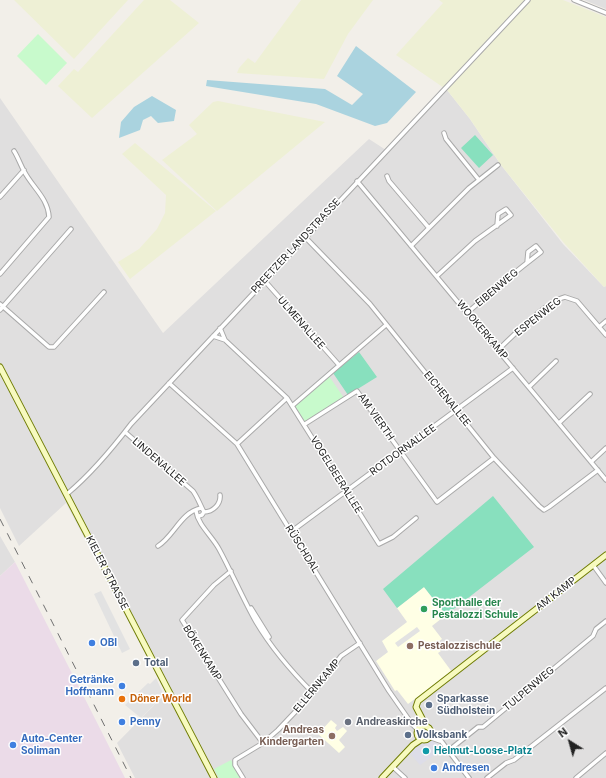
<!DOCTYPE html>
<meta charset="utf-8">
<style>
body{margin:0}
#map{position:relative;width:606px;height:778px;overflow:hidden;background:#f2efe9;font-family:Inter,sans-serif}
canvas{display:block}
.north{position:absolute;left:550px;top:722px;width:40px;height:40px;-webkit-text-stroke:3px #fff;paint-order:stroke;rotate:323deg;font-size:11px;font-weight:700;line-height:16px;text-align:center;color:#222}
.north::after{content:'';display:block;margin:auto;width:14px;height:18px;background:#222;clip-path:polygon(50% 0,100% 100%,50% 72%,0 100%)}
</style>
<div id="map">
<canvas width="606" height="778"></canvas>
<div class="north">N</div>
</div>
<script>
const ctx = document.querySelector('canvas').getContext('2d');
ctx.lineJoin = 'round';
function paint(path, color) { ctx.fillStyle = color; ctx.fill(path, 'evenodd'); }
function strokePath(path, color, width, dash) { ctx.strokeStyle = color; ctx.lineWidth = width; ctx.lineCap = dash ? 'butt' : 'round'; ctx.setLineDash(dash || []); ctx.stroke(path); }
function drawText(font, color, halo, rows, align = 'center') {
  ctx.font = font + ' Inter,sans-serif'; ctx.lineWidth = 3; ctx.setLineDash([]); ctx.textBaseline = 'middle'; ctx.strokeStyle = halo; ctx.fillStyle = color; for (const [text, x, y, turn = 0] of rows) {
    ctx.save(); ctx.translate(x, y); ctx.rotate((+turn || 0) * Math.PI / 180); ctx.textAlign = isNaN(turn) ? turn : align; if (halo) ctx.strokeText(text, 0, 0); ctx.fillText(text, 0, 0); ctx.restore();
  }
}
const residential = new Path2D(`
 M584,0H606V9Z
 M447,90L470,119L501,165L563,244L604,287L606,286V778H135L117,743L166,693L66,503L19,546L0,508V98L163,333L369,139L389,152Z
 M0,536L15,562L0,576Z`);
const industrial = new Path2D(`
 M15,562L82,693L125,778H0V576Z`);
const education = new Path2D(`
 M424,587L446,615L432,626L442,639L435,645L441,651L438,653L452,672L408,704L397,690L395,691L376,661L388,652L382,641L407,622L397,608Z
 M331,720L337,725L335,728L337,731L343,727L347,731L339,740L345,747L339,753L318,734Z`);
const farmland = new Path2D(`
 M14,0H128L74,59Z
 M144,0H170L199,23L92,118L58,86L74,69L78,72Z
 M301,0H373L348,34L324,79L237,73L239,68L248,58L255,63Z
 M439,0H563L606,17V286L604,287L564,243L501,165L470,119L447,90L396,55L443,3Z
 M218,101L325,122L217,211L162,160L197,134L189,125L213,102Z
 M135,143L216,211L130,279L118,262L139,249L157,229L165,213L166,195L122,154Z`);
const park = new Path2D(`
 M38,34L67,63L46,85L17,56Z
 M329,376L344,398L305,422L295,406Z
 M231,760L241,778H219L214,769Z`);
const pitch = new Path2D(`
 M475,135L493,155L479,168L461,148Z
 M359,352L377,377L348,395L333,373Z
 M493,496L534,547L446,615L424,587L397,608L383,589Z`);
const parking = new Path2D(`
 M101,591L130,649L122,653L94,594Z
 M417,627L420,631L398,647L395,643Z
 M156,678L164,695L141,718L125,705L148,683L150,684Z`);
const plaza = new Path2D(`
 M431,740L439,745L443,749L420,765L410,753L421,742Z`);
const water = new Path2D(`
 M356,46L416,92L387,123L375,126L316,104L206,86L207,80L325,89L352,105L363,94L337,76Z
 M152,96L176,110L174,121L158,123L151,116L143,120L140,130L119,138L121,122L134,107Z`);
const street = new Path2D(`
 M574,0L606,13
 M444,133L446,139L479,180
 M387,176L389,181L429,228
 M357,181L606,480
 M0,197L24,170
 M305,237L370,304L494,458L539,506L544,510L549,507L598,470
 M411,246L469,188L498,165
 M0,274L49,217C48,198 32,187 24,171C20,164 18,157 14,151
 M437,276L475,241L511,215L506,209L498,214L497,226
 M264,280L339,365
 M0,304L49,347H54L104,292
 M0,310L71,229
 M467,313C491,292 515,272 541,252L536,246L528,252L527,263
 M599,327L606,321
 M220,328L225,340
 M213,336L225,340L287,398L379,544L393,537L416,518
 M498,350C513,336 545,302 565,297L577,301L606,335
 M169,383L237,444L389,691L412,724L418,730
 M529,387L556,361
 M292,406L386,325
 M559,423L590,394
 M305,424L357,391L437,502L494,458
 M125,432L193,491C198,498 200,505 204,512
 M237,444L287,398
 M591,462L606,448
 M67,494C91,474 112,449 131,424L528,0
 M196,511C198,525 212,536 219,549C232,573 243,599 256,622C272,649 292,672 313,693
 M199,516L202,515L204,512C213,512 221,504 220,495
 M292,531L513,368
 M158,546C174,536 181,512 201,508
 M593,565L606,583
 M231,571L214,585L182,620L241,714L263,743
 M251,608L269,637
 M431,733L439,738L469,778
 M429,737L440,741
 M448,751L478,727H483L593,636L596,629L606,621
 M393,767L405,778
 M243,778L235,765V760L263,743L278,730L313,693L341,656L360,643
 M487,778L506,763L514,760L606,688
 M576,778L606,753`);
const secondary = new Path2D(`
 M0,367L214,778
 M426,726L416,707L418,701L606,555
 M417 733a7 7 0 1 1 14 0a7 7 0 1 1-14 0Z
 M382,778L413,745L422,739`);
const rail = new Path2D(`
 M0,519L131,778`);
const markers = [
 [424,609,4,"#2e9e5b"],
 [92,643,4,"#3f7fe0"],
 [410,646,4,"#8d6e63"],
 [136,663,4,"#5c6f8a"],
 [122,686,4,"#3f7fe0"],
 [122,699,4,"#e8710a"],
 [429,705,4,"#5c6f8a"],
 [122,722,4,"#3f7fe0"],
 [348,722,4,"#6b7280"],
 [408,735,4,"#5c6f8a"],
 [332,736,4,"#8d6e63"],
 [13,745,4,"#3f7fe0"],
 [426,751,4,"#0f9aa8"],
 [434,768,4,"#3f7fe0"]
];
const streetNames = [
 ["PREETZER LANDSTRASSE",296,246,-47],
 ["EIBENWEG",497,288,-40],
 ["ESPENWEG",538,317,-38],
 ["ULMENALLEE",301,323,49],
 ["WOOKERKAMP",482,330,50],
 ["EICHENALLEE",447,399,51],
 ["AM VIERTH",376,417,55],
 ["ROTDORNALLEE",403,450,-36],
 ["LINDENALLEE",159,462,41],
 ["VOGELBEERALLEE",336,475,58],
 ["RÜSCHDAL",302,549,58],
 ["KIELER STRASSE",107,573,63],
 ["AM KAMP",556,594,-38],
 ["BÖKENKAMP",202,653,58],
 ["ELLERNKAMP",317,686,-50],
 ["TULPENWEG",529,689,-40]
];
const leisureNames = [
 ["Sporthalle der",432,603],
 ["Pestalozzi Schule",432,615]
];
const shopNames = [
 ["OBI",100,643],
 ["Getränke",114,680,"right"],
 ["Hoffmann",114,692,"right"],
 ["Penny",130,722],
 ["Auto-Center",21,739],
 ["Soliman",21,751],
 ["Andresen",442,768]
];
const educationNames = [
 ["Pestalozzischule",418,646],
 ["Andreas",324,730,"right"],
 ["Kindergarten",324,742,"right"]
];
const serviceNames = [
 ["Total",144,663],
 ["Sparkasse",437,699],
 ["Südholstein",437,711],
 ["Volksbank",416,735]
];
const foodNames = [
 ["Döner World",130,699]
];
const worshipNames = [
 ["Andreaskirche",356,722]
];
const cultureNames = [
 ["Helmut-Loose-Platz",434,751]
];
paint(residential, '#e0dfdf');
paint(industrial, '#ebdbe8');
paint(education, '#ffffe5');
paint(farmland, '#eef0d5');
paint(park, '#c8facc');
paint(pitch, '#88e0be');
paint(parking, '#e2e2e2');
paint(plaza, '#dddde8');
paint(water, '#aad3df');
strokePath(street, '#a9a9a9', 5.5);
strokePath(secondary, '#707d05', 7);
strokePath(street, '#fff', 3.5);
strokePath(secondary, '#f7fabf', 5);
strokePath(rail, '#707070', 1, [8, 8]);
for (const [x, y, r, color] of markers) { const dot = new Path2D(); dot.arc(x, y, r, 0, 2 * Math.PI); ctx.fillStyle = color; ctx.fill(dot); strokePath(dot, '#fff', 1.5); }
drawText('10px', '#222', '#fff', streetNames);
drawText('bold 10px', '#27864d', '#fff', leisureNames, 'left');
drawText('bold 10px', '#366cbe', '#fff', shopNames, 'left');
drawText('bold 10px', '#785e54', '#fff', educationNames, 'left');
drawText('bold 10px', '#4e5e75', '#fff', serviceNames, 'left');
drawText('bold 10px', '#c56008', '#fff', foodNames, 'left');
drawText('bold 10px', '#5b616d', '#fff', worshipNames, 'left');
drawText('bold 10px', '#0d838f', '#fff', cultureNames, 'left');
</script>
